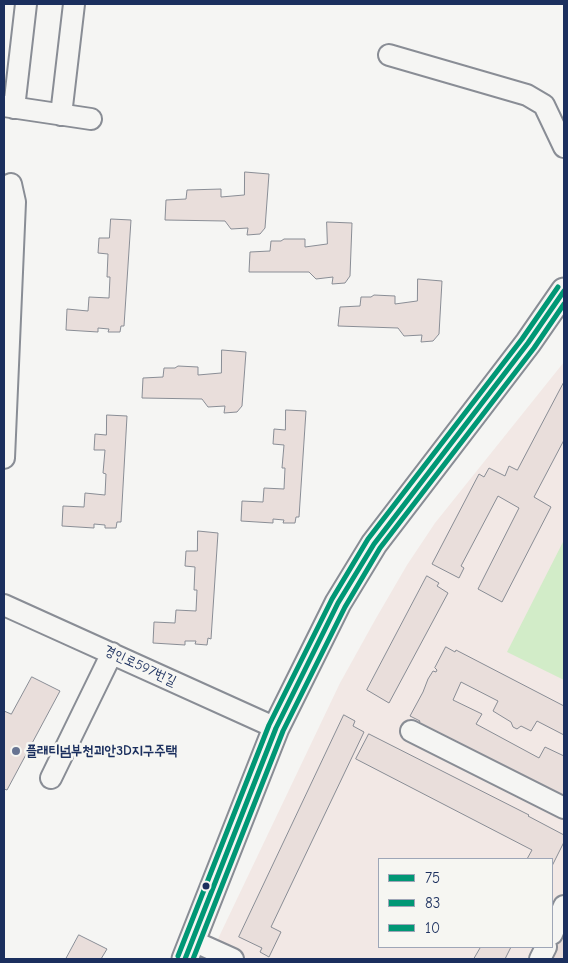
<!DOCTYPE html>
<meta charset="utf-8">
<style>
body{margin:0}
#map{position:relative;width:568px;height:963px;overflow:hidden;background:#f5f5f3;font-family:"Comic Neue",sans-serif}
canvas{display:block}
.frame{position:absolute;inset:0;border:5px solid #1b2f5e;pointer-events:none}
.legend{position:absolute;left:378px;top:858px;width:175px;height:90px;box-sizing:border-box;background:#f6f6f2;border:1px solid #9ea6b7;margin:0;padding:6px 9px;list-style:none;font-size:15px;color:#1b2f5e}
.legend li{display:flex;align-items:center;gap:10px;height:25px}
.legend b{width:25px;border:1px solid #9ea6b7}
</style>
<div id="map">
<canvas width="568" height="963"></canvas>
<div class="frame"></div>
<ul class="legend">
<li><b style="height:6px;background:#009775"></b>75</li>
<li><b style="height:6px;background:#009775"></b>83</li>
<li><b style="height:6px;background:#009775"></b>10</li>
</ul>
</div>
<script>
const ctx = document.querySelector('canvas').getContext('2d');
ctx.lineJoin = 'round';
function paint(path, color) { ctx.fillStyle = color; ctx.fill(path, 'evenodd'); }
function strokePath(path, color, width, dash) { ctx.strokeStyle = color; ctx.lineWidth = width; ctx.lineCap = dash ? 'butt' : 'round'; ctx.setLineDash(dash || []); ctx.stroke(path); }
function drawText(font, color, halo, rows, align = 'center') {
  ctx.font = font + ' "Comic Neue","Poor Story",sans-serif'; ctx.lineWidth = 5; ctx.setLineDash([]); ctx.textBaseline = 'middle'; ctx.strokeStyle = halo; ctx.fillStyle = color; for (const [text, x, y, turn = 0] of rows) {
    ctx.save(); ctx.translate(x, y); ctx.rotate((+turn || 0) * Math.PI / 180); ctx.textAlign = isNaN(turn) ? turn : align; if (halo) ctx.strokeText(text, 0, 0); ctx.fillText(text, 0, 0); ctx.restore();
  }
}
const built = new Path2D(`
 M564,362V959H248L216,943L340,683L375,620L407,565L435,523ZM379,859H552V947H379Z`);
const green = new Path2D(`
 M564,540V680L507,652Z`);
const building = new Path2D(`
 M245,172L269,174L265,228L260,234L247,235L248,228L231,229L225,221L165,220L166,200L186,199L187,190L221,189V197L244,195Z
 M111,219L131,220L124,326H121L120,332H108L109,329L98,328V332L66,330L67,309L88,311L89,297L109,298L110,277H107L108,254L98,253L99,238H109Z
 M327,222L352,223L350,276L345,283L332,284L333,277L316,279L309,272H249L250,252L270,251L271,241H281L284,239H305V247L327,244Z
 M418,279L442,281L439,334L433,341L421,342L422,335L404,336L398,328L338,326L340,307L360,306L361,297H371L374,295L395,296V304L417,301Z
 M222,350L246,352L242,406L237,412L224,413L225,406L208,407L202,399L142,398L143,378L163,377L164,368H175L178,366L198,367V375L221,373Z
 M564,382V440L534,497L551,507L502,602L478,589L519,508L498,496L461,566L464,568L459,578L432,564L479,474L484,477L489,468L505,476L509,466L517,470Z
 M286,410L306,411L299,517H296L295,523H283L284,520L273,519V523L241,521L242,501L263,502L264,488L284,489L285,468H282L284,445L273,444L274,429L285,430Z
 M107,415L127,416L121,522H117L116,528H105V525L94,524V528L62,526L63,506L84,507L85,493L105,495L106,474L103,473L105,450H94L95,434L106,435Z
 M198,531L218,533L211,639L208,638L207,645L195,644L196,641H185V645L153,643L154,622L175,623L176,610L196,611L197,590H194L195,567L185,566L186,551H197Z
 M427,576L439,583L437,586L448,593L389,703L367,690Z
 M446,647L455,652L456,650L564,706V735L537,721L531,731L521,726L517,729L513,727L511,722L493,711L498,701L461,682L453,700L482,714L476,724L539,758L545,747L564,756V798L419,723L420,721L410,716L423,692L428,679L433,671L436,672L437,670L435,668Z
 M32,677L60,691L7,790L4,789V711L11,714Z
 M344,715L355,721L353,726L364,732L271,927L281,932L269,957L260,952L262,948L239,937Z
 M369,734L529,815L528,816L564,835V842L552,866V859H527L532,850L356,759Z
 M562,934L564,935V959H550Z
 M79,935L107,949L101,959H66Z
 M481,947H511L505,959H474Z`);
const minor = new Path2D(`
 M389,55L527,95L544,105L564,147
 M4,106L91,119
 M14,108L26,4
 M61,115L74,4
 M4,458L15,202L11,184
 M4,605L276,728
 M411,731L564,808
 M51,778L112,653
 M552,934L564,906
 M193,941L233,959
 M540,959L546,947`);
const major = new Path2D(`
 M185,959L276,728L338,603L374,544L528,343L564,291`);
const bus1 = new Path2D(`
 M185,959L276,728L338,603L374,544L528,343L564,291`);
const bus2 = new Path2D(`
 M193,959L283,731L345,607L380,548L534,348L564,304`);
const bus3 = new Path2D(`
 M178,956L269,725L332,599L368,539L522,339L558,287`);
const markers = [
 [16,751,5,"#677492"],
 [206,886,4.5,"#1b2f5e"]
];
const streetNames = [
 ["경인로597번길",140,666,25]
];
const poiNames = [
 ["플래티넘부천괴안3D지구주택",26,751]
];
paint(built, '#f2e8e5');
paint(green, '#d2ecc8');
paint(building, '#e9dedb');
strokePath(building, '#898d95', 1);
strokePath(minor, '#898d95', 24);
strokePath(major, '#898d95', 29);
strokePath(minor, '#f5f5f3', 20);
strokePath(major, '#f5f5f3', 25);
strokePath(bus1, '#009775', 5);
strokePath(bus2, '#009775', 5);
strokePath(bus3, '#009775', 5);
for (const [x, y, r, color] of markers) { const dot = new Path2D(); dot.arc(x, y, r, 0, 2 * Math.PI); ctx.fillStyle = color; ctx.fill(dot); strokePath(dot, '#f6f6f2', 2); }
drawText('14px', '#1b2f5e', '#f6f6f2', streetNames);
drawText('bold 14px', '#1b2f5e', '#f6f6f2', poiNames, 'left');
</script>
